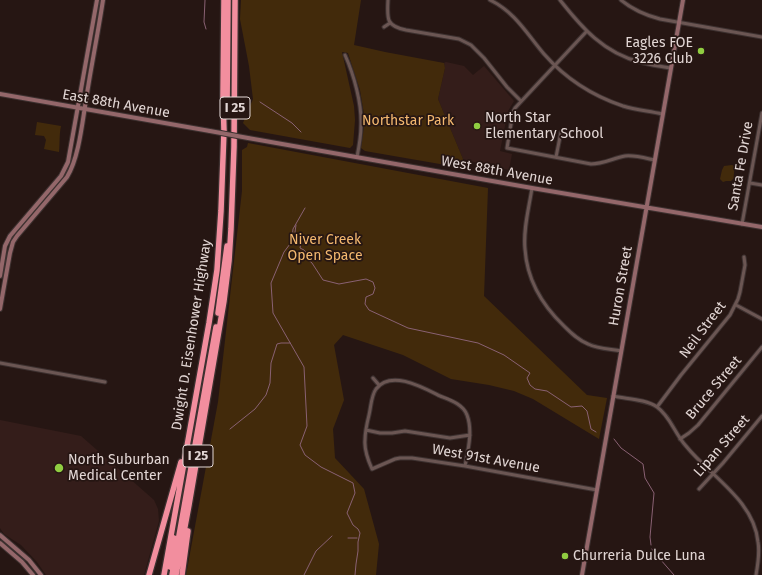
<!DOCTYPE html>
<style>
body{margin:0}
canvas{display:block;background:#261613}
</style>
<canvas width="762" height="575"></canvas>
<script>
const ctx = document.querySelector('canvas').getContext('2d');
ctx.lineJoin = 'round';
function paint(path, color) { ctx.fillStyle = color; ctx.fill(path, 'evenodd'); }
function strokePath(path, color, width, dash) { ctx.strokeStyle = color; ctx.lineWidth = width; ctx.lineCap = dash ? 'butt' : 'round'; ctx.setLineDash(dash || []); ctx.stroke(path); }
function drawText(font, color, halo, rows, align = 'center') {
  ctx.font = font + ' "Fira Sans",sans-serif'; ctx.lineWidth = 3.5; ctx.setLineDash([]); ctx.textBaseline = 'middle'; ctx.strokeStyle = halo; ctx.fillStyle = color; for (const [text, x, y, turn = 0] of rows) {
    ctx.save(); ctx.translate(x, y); ctx.rotate((+turn || 0) * Math.PI / 180); ctx.textAlign = isNaN(turn) ? turn : align; if (halo) ctx.strokeText(text, 0, 0); ctx.fillText(text, 0, 0); ctx.restore();
  }
}
const built = new Path2D(`
 M446,62L464,66L473,75L484,66L514,101L508,111L500,151L512,154L509,170L485,165L463,159L438,99L445,68L444,63Z
 M0,420L81,436L154,500L158,509L159,521L144,575H46L37,562L21,545L4,534L0,528Z`);
const green = new Path2D(`
 M241,0H361L354,45L385,52L444,63L445,68L438,99L463,159V168L365,151L361,148L365,120L360,90L348,53L342,52L354,106L355,120L353,145L350,148L250,130L243,123L253,99L249,66L240,19Z
 M37,122L61,126C59,135 60,143 59,152L44,149L46,140L44,136L35,135Z
 M248,143L488,188L484,296L587,395L607,398L599,439L533,399L514,391L489,385L451,379L403,355L343,335L334,345L344,400L333,429L335,458L364,489L379,544L376,575H186L218,402L242,191V150L247,147Z
 M732,165L734,166C735,171 733,176 734,178L731,181H726L723,182L720,179L722,170L724,166Z`);
const stream = new Path2D(`
 M205,0L204,22L206,29
 M260,102L292,123L301,132
 M305,208L293,229L292,239L290,244L284,252L271,283L273,313L304,367L307,426L300,445L305,455L321,467L353,483L355,493L347,513L353,525L358,529L360,533L358,542V551L356,564L355,575
 M296,225L295,232C297,238 302,241 300,248L304,250L307,254L305,255V257L312,263L323,280L339,284L366,279L373,282L375,288L373,294L366,297L365,304L369,310L408,328L478,343L504,355L530,373L527,378L530,385L535,389L547,391L571,407L582,406L587,411L591,429L596,432
 M230,429L255,409L266,395L270,383L271,363L277,344L281,343H290
 M614,439L621,448L643,464L645,478L654,493L650,537L651,545
 M348,538H357
 M652,549L653,551L674,575
 M304,575L316,551L332,536`);
const street = new Path2D(`
 M388,0C387,19 386,26 406,30L459,39L471,45L484,58L507,87L521,101
 M490,0C515,12 527,34 544,54C565,78 593,96 623,106C636,110 649,111 662,114
 M560,0C582,28 604,53 640,62C650,65 660,66 670,68
 M621,0C633,10 645,15 660,19L762,37
 M384,27L390,23
 M586,32L515,108L513,112L507,148L591,164C603,164 614,158 625,156C635,155 645,158 654,160
 M345,55C354,75 362,104 361,126C361,137 359,147 357,157
 M556,157L561,132
 M750,183L762,185
 M532,188C529,208 523,229 525,249C527,280 542,305 564,326C571,333 578,340 588,344C598,349 610,349 621,351
 M742,224L762,113
 M736,305L762,319
 M0,363L105,382
 M373,378L379,385
 M613,396C626,399 646,399 657,407C670,416 675,434 686,446C710,476 754,500 758,542C760,553 758,564 756,575
 M657,407L681,375L730,315L738,299L740,292L745,265L744,257
 M366,430L380,433H392L405,431L450,438L470,435
 M680,439L689,433L698,425L762,347
 M465,466C468,450 473,431 467,415C463,404 450,400 440,396C424,388 391,369 376,389C371,396 371,407 369,415C367,423 365,432 365,440C364,450 368,460 372,469L395,459L400,458H412L465,466L597,490
 M699,489L723,463L762,416`);
const secondary = new Path2D(`
 M0,94L210,131
 M248,138L532,188L762,227
 M0,276L5,246L10,236L61,176L68,162L97,0
 M0,309L10,253L13,242L17,236L67,177C79,157 82,124 86,100C91,67 98,33 103,0
 M0,535L29,560L41,575
 M0,543L22,562L33,575
 M582,575L683,0`);
const highway = new Path2D(`
 M227,109L228,0
 M218,313L227,246
 M170,567L174,538
 M149,575L181,462
 M164,575L209,323L217,270L221,211L224,131L223,97L224,0
 M172,575L216,327
 M176,575L189,505L217,342L224,301L229,261L231,229L234,147L235,0
 M182,575L188,531`);
const secondaryBridge = new Path2D(`
 M210,131L248,138`);
const markers = [
 [701,51,4,"#90cd41"],
 [477,126,4,"#90cd41"],
 [59,468,5,"#90cd41"],
 [565,556,4,"#90cd41"]
];
const shields = [
 [235,108,30],
 [198,456,30]
];
const shieldNames = [
 ["I 25",235,108],
 ["I 25",198,456]
];
const poiNames = [
 ["Eagles FOE",693,43,"right"],
 ["3226 Club",693,59,"right"],
 ["North Star",485,118],
 ["Elementary School",485,134],
 ["North Suburban",68,460],
 ["Medical Center",68,476],
 ["Churreria Dulce Luna",573,556]
];
const streetNames = [
 ["East 88th Avenue",116,104,10],
 ["Santa Fe Drive",741,166,-80],
 ["West 88th Avenue",497,171,10],
 ["Huron Street",621,286,-80],
 ["Neil Street",703,330,-53],
 ["Dwight D. Eisenhower Highway",192,335,-81],
 ["Bruce Street",714,388,-50],
 ["Lipan Street",722,446,-49],
 ["West 91st Avenue",486,459,10]
];
const parkNames = [
 ["Northstar Park",408,121],
 ["Niver Creek",325,240],
 ["Open Space",325,256]
];
paint(built, '#341d1a');
paint(green, '#422a0b');
strokePath(stream, '#896173', 1);
strokePath(street, '#3d3130', 5);
strokePath(secondary, '#3d3130', 6);
strokePath(highway, '#3d3130', 8);
strokePath(street, '#6b5653', 3);
strokePath(secondary, '#94676a', 4);
strokePath(highway, '#f28e9e', 5.5);
strokePath(secondaryBridge, '#3d3130', 6, []);
strokePath(secondaryBridge, '#94676a', 4);
for (const [x, y, r, color] of markers) { const dot = new Path2D(); dot.arc(x, y, r, 0, 2 * Math.PI); ctx.fillStyle = color; ctx.fill(dot); strokePath(dot, '#261613', 1.5); }
for (const [x, y, w] of shields) { const box = new Path2D(); box.roundRect(x - w / 2, y - 11, w, 22, 3); ctx.fillStyle = '#261613'; ctx.fill(box); strokePath(box, '#e2d6d4', 1); }
drawText('bold 13px', '#e2d6d4', null, shieldNames);
drawText('14px', '#e2d6d4', '#261613', poiNames, 'left');
drawText('14px', '#e2d6d4', '#261613', streetNames);
drawText('14px', '#f4b86f', '#261613', parkNames);
</script>
